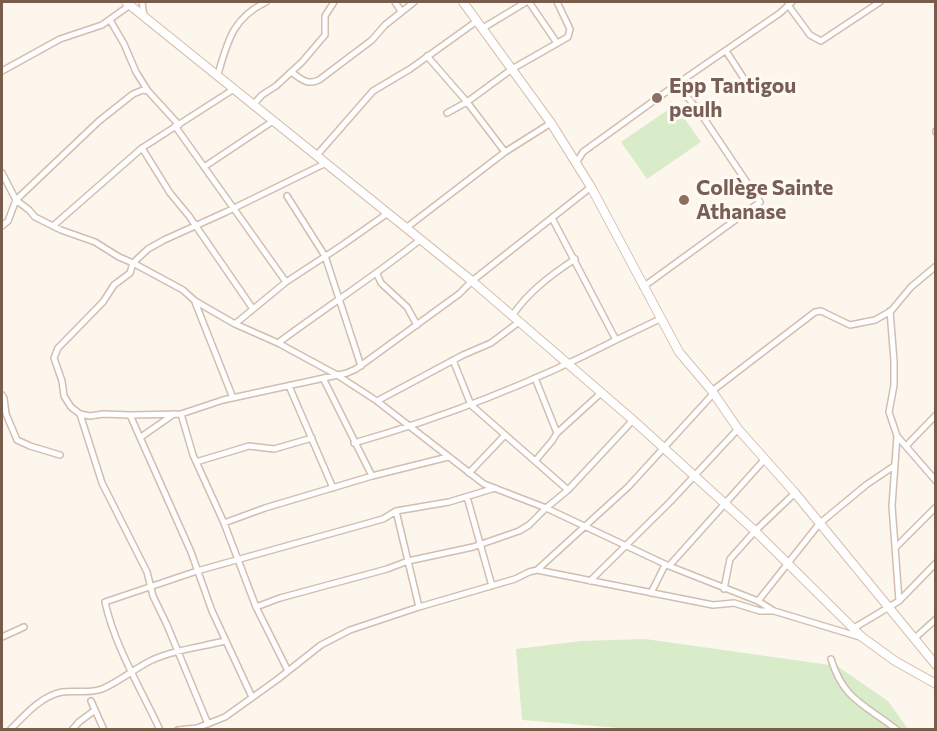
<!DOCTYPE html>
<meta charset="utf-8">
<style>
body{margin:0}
#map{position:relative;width:937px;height:731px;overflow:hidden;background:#fdf6ec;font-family:Commissioner,sans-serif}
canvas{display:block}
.frame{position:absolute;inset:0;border:3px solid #7a5c4d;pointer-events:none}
</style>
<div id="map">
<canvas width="937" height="731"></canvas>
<div class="frame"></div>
</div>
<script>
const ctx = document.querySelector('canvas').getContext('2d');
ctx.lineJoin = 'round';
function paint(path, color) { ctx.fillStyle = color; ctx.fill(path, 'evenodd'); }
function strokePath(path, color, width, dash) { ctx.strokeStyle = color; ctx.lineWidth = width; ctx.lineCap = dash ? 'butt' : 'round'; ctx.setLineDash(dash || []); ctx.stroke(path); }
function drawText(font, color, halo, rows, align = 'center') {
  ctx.font = font + ' Commissioner,sans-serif'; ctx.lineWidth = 6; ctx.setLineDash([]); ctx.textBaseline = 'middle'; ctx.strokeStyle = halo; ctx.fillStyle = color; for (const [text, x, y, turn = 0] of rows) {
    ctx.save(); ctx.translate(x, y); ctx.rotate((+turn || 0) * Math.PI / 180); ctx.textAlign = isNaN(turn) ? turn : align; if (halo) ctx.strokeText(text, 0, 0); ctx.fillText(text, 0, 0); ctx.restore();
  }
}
const green = new Path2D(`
 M675,105L701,142L647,179L621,142Z
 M645,639L837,666L888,701L908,729L644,730L522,720L516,649L581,641Z`);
const street = new Path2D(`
 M142,2L144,16
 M395,2L401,11
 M529,2L557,43
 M788,5L810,35L821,41L880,2
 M110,20L124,44L136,72L148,91L179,125
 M483,28L526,2
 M726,51L750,88
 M427,56L467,102L505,152
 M2,71L60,39L102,25L130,5
 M291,72C300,78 307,86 319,80L372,40L385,25L414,2
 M218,74C228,40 233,18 266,2
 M253,105L262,95L276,86L302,62L325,35V16L334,2
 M447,113L467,102L512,69L568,37L570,29L557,2
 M175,126L286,282
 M936,131V132
 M142,148L170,193L189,216L253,309
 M317,155L373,91L410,69L477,21
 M576,163L583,152L677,84L780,13L792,2
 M204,167L273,121
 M2,173L16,200L29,210L35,217L61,230L95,242L119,257L133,263L183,290L195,301L235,324L278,343L337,375L377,401L484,484L546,508L669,566L758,601L774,611L860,637
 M287,196L325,256L361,366
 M2,226L8,221L16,200L99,121L133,94L143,90L148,91
 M53,226L142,148L234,89
 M406,228L505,152L551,123
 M377,274L381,283L407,307L417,325
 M643,287L760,202L701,114L677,84
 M195,302L233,398
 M890,311L894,361V385L889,412L897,436L892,506L899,601
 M512,316C528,292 551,275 575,259
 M235,324L286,282L341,246L388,213
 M616,340L660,319
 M278,343C325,308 375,276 421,239
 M453,360L471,405L568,490
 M323,378L372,476L448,457
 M535,378L557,433
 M289,386L333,488
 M712,391L815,312L821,311L850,325L875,320L891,311L911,287L936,266
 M2,395L4,398L6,414L17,440L30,446L60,455
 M377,401L463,355L491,343L519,322
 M80,414L102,483L147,572L153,596L167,625L208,724
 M181,414L193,455L224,523L256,607L288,671
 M130,415L103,414L90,416L80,414L71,407L64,396L62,381L54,358L58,348L103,302L114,285L130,273L133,263L148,249L164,240L226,212L326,163
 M897,436L936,481
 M141,437L174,414
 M354,443C445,417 532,383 616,340L552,218
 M906,446L936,415
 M536,460L552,441L557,433L601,393
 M196,462L249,446L274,449L312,438
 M469,473L505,435
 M467,497L492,586
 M396,511L419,607L515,579L529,572L537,570L713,605L734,603L760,611H773
 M224,523L265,508L372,476
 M895,548L936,507
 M669,566L764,460
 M537,570L628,487L713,394
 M590,581L670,502L738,429
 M724,589L730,559L755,531L795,493
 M651,593L665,565
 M758,601L819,524L866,485L894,466
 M256,607L280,598L387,569L408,561L473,547L519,531L529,525L546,508L568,490L633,420
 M854,628L899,601L936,563
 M2,637L24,627
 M915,638L936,619
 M831,659C844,701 865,704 897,730
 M252,697L212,611L191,552L130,415L181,414L223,400L347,373L356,369L459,294L472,281L591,187
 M91,701L104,730
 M10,730C25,715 41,696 62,692C76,690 88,694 102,689C119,682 134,669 150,661C173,650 201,647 225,641
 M72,730L79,722L95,710
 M160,730C140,687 115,647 105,602L197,571L383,519L396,511L449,502L495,488
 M178,730L197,728L225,717L278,679L321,645L350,630L419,607`);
const secondary = new Path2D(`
 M126,2L472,281L633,420L755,531L862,637L895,661L936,684
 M463,2L551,123L591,187L679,352L712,391L738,429L795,493L936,665`);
const markers = [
 [657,98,6,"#8d6e63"],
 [684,200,6,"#8d6e63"]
];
const educationNames = [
 ["Epp Tantigou",669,86],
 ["peulh",669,110],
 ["Collège Sainte",696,188],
 ["Athanase",696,212]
];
paint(green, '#d8ecc9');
strokePath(street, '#d1beb0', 8);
strokePath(secondary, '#d6c0b0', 10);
strokePath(street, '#fff', 5);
strokePath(secondary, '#fff', 8);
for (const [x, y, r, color] of markers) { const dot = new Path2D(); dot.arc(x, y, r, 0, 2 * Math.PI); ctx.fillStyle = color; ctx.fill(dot); strokePath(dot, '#fffaf3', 2); }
drawText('bold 21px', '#785e54', '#fffaf3', educationNames, 'left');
</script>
